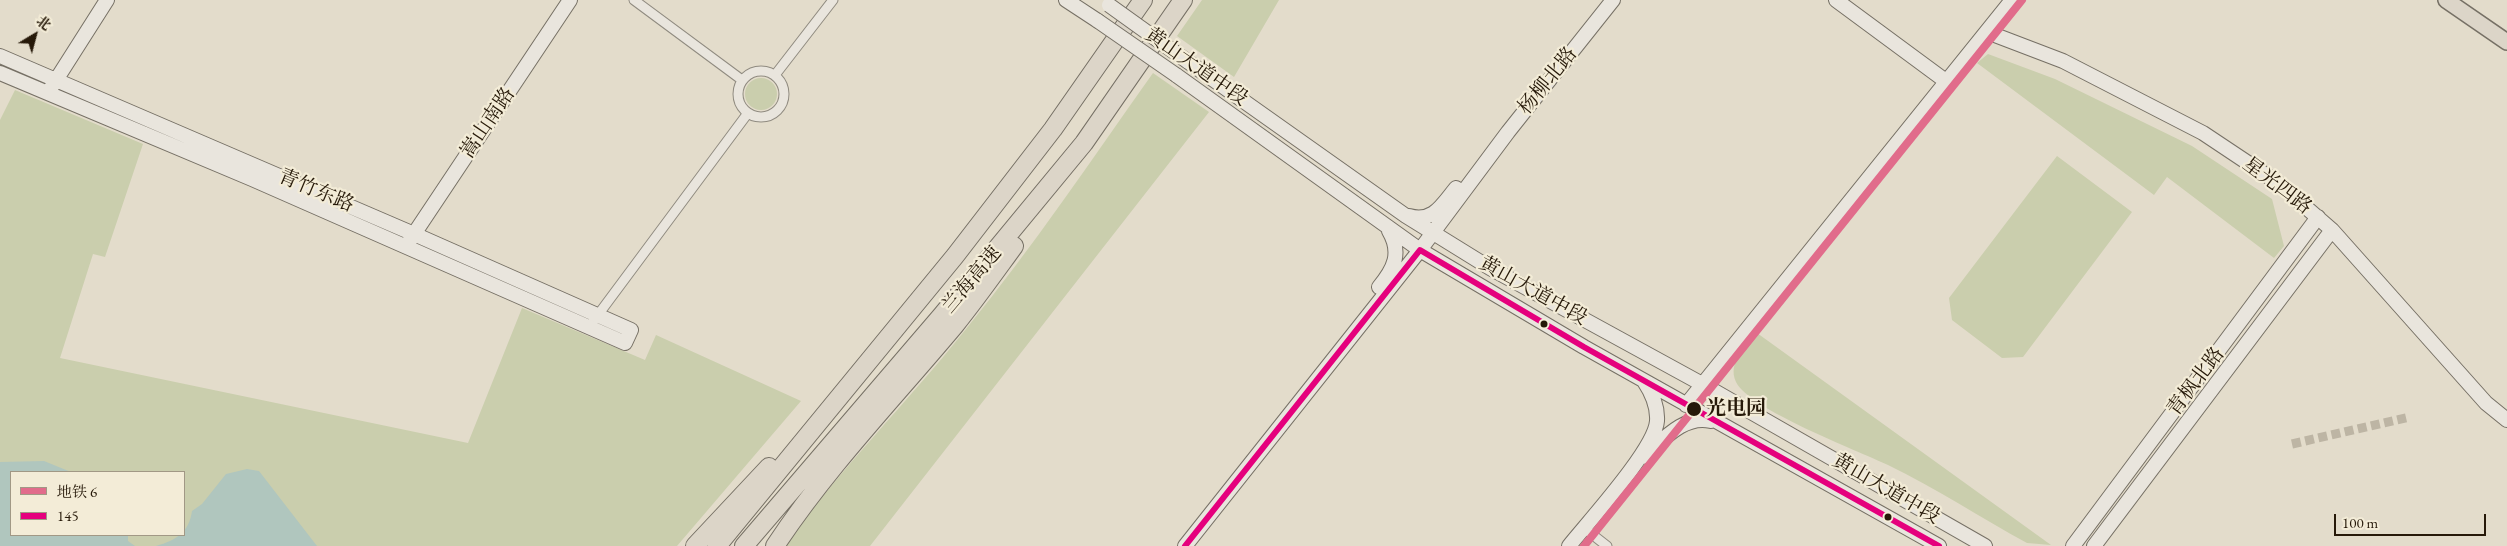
<!DOCTYPE html>
<meta charset="utf-8">
<style>
body{margin:0}
#map{position:relative;width:2507px;height:546px;overflow:hidden;background:#e3dccb;font-family:"EB Garamond","Noto Serif SC",serif}
canvas{display:block}
.legend{position:absolute;left:10px;top:471px;width:175px;height:65px;box-sizing:border-box;background:#f3ecd7;border:1px solid #a19885;margin:0;padding:6px 9px;list-style:none;font-size:15px;color:#261909}
.legend li{display:flex;align-items:center;gap:10px;height:25px}
.legend b{width:25px;border:1px solid #a19885}
.north{position:absolute;left:10px;top:10px;width:50px;height:50px;-webkit-text-stroke:4px #f3ecd7;paint-order:stroke;rotate:37deg;font-size:14px;font-weight:700;line-height:20px;text-align:center;color:#261909}
.north::after{content:'';display:block;margin:auto;width:18px;height:22px;background:#261909;clip-path:polygon(50% 0,100% 100%,50% 72%,0 100%)}
.scale{position:absolute;left:2334px;top:514px;width:152px;height:22px;box-sizing:border-box;border:2px solid #261909;border-top:0;padding-left:6px;font-size:15px;line-height:18px;white-space:nowrap;color:#261909;-webkit-text-stroke:4px #f3ecd7;paint-order:stroke}
</style>
<div id="map">
<canvas width="2507" height="546"></canvas>
<ul class="legend">
<li><b style="height:6px;background:#e16c8b"></b>地铁 6</li>
<li><b style="height:6px;background:#e5007d"></b>145</li>
</ul>
<div class="north">北</div>
<div class="scale">100 m</div>
</div>
<script>
const ctx = document.querySelector('canvas').getContext('2d');
ctx.lineJoin = 'round';
function paint(path, color) { ctx.fillStyle = color; ctx.fill(path, 'evenodd'); }
function strokePath(path, color, width, dash) { ctx.strokeStyle = color; ctx.lineWidth = width; ctx.lineCap = dash ? 'butt' : 'round'; ctx.setLineDash(dash || []); ctx.stroke(path); }
function drawText(font, color, halo, rows, align = 'center') {
  ctx.font = font + ' "EB Garamond","Noto Serif SC",serif'; ctx.lineWidth = 4.5; ctx.setLineDash([]); ctx.textBaseline = 'middle'; ctx.strokeStyle = halo; ctx.fillStyle = color; for (const [text, x, y, turn = 0] of rows) {
    ctx.save(); ctx.translate(x, y); ctx.rotate((+turn || 0) * Math.PI / 180); ctx.textAlign = isNaN(turn) ? turn : align; if (halo) ctx.strokeText(text, 0, 0); ctx.fillText(text, 0, 0); ctx.restore();
  }
}
const green = new Path2D(`
 M1202,0H1279L1234,77L1177,36Z
 M1988,54L2055,79L2192,146L2272,199L2284,246L2274,258L2167,177L2154,195L1977,63Z
 M1153,73L1209,112L870,546H784C840,469 907,403 966,329C1033,247 1092,159 1153,73Z
 M745 94a16 16 0 1 1 32 0a16 16 0 1 1-32 0Z
 M15,90L143,144L105,257L93,254L60,358L468,443L522,308L645,360L656,335L801,401L677,546H0V120ZM11,472H184V535H11Z
 M2057,156L2132,212L2023,357L2002,358L1952,320L1949,298Z
 M1757,333L2051,545L2027,543C1981,518 1936,488 1888,465C1857,450 1750,410 1736,382C1727,362 1746,346 1757,333Z`);
const water = new Path2D(`
 M44,461L71,472H11V535H128V541L135,546H0V462Z
 M247,469L259,471L317,546H156C177,540 189,532 192,511L202,504L226,474Z`);
const streetTunnel = new Path2D(`
 M2292,444L2410,417`);
const street = new Path2D(`
 M634,0L742,80
 M738 94a23 23 0 1 1 46 0a23 23 0 1 1-46 0Z
 M775,75L833,0
 M589,327L748,113
 M1584,528L1607,546`);
const secondary = new Path2D(`
 M1066,0L1098,21
 M1836,0L1947,82
 M1987,32L2063,61L2203,133L2278,183L2332,230L2486,403L2507,420
 M0,56L414,234L631,330L625,343L252,179L0,73
 M1187,61L1406,216L1490,268L1702,384L1985,546
 M1176,75L1420,250L1584,347L1939,546
 M51,88L107,0
 M1409,216C1433,223 1442,205 1456,188
 M410,240L570,0
 M1379,287C1394,269 1402,253 1389,231
 M1686,405L2012,0
 M1643,457C1662,441 1684,414 1711,421
 M1185,546L1420,250L1508,132L1613,0
 M1569,546C1589,521 1655,449 1657,421C1658,406 1652,393 1644,381
 M2073,546L2318,217
 M2094,546L2332,230`);
const primary = new Path2D(`
 M2446,0L2507,42`);
const highway = new Path2D(`
 M695,546L769,467
 M717,546L955,256L1053,129L1143,0
 M744,546L942,315L1084,143L1183,0
 M775,546C828,466 894,398 955,325C976,299 995,272 1014,246`);
const secondaryBridge = new Path2D(`
 M1109,5L1187,61
 M1098,21L1176,75`);
const bus1 = new Path2D(`
 M1185,546L1420,250L1584,347L1939,546`);
const metro1 = new Path2D(`
 M1584,546L2022,0`);
const markers = [
 [1544,324,4.5,"#261909"],
 [1694,409,8,"#261909"],
 [1888,517,4.5,"#261909"]
];
const streetNames = [
 ["黄山大道中段",1196,67,35],
 ["杨柳北路",1548,81,-51],
 ["嵩山南路",488,123,-56],
 ["星光四路",2277,186,37],
 ["青竹东路",316,191,23],
 ["兰海高速",972,280,-50],
 ["黄山大道中段",1533,291,29],
 ["青枫北路",2196,382,-53],
 ["黄山大道中段",1886,489,30]
];
const stopNames = [
 ["光电园",1706,409]
];
paint(green, '#cacead');
paint(water, '#b0c6be');
strokePath(streetTunnel, '#bdb5a4', 9, [9, 4.5]);
strokePath(street, '#908b80', 11);
strokePath(secondary, '#767065', 16);
strokePath(primary, '#767065', 18);
strokePath(highway, '#767065', 20);
strokePath(street, '#e9e5dd', 9);
strokePath(secondary, '#e9e5dd', 14);
strokePath(primary, '#dcd5c8', 15);
strokePath(highway, '#dcd5c8', 18);
strokePath(secondaryBridge, '#767065', 16, []);
strokePath(secondaryBridge, '#e9e5dd', 14);
strokePath(bus1, '#e5007d', 6);
strokePath(metro1, '#e16c8b', 8);
for (const [x, y, r, color] of markers) { const dot = new Path2D(); dot.arc(x, y, r, 0, 2 * Math.PI); ctx.fillStyle = color; ctx.fill(dot); strokePath(dot, '#f3ecd7', 2); }
drawText('20px', '#261909', '#f3ecd7', streetNames);
drawText('bold 20px', '#261909', '#f3ecd7', stopNames, 'left');
</script>
